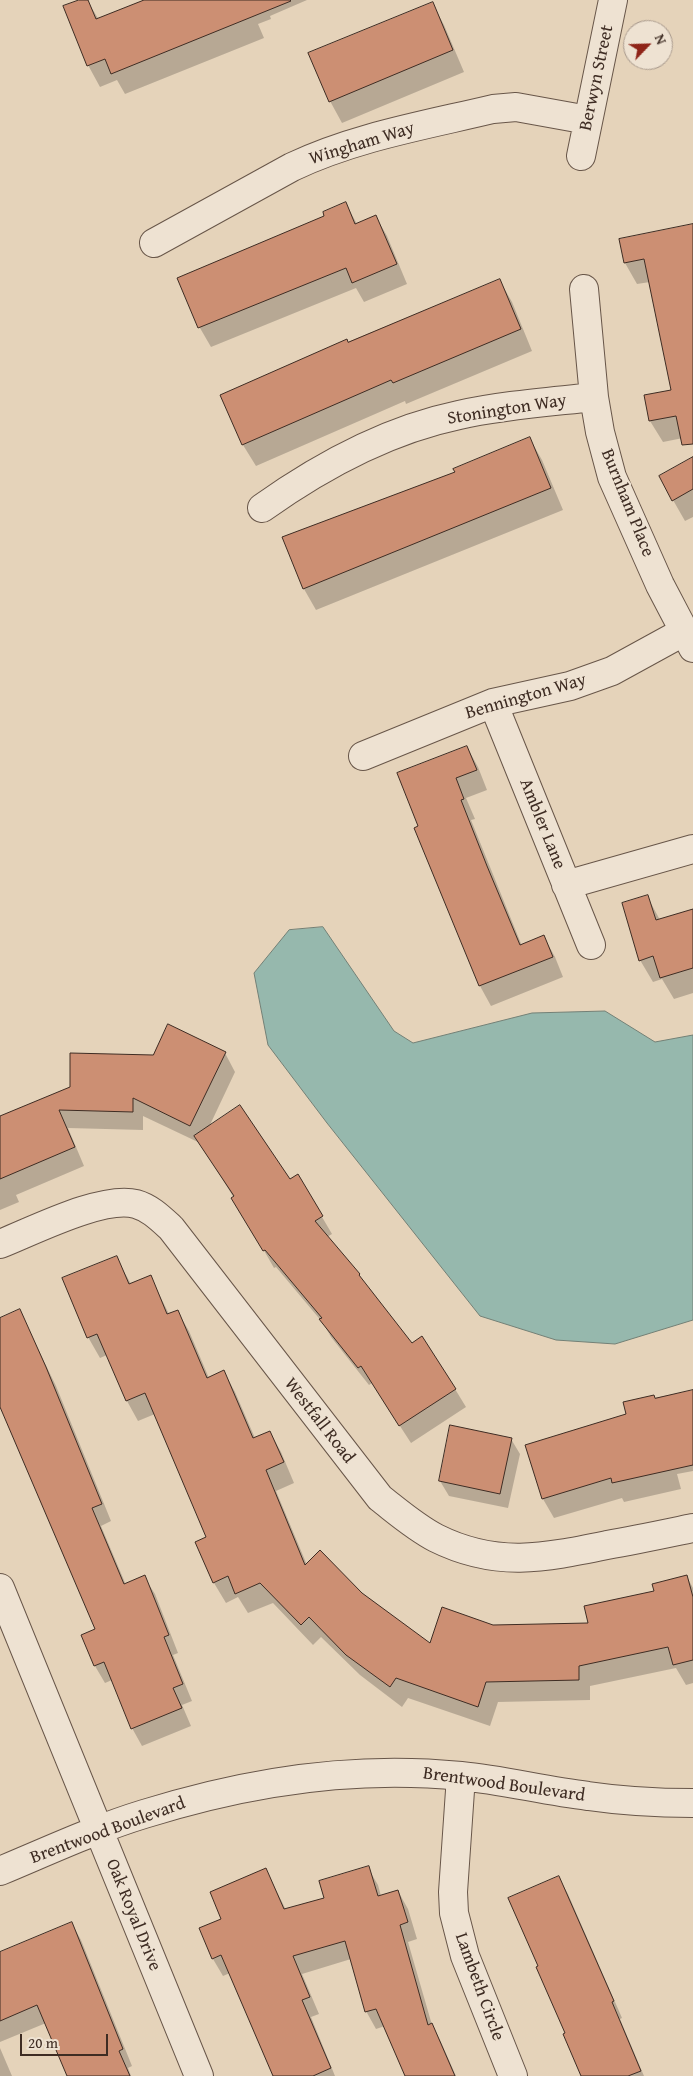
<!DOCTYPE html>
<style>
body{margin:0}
#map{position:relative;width:693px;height:2076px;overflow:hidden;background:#e5d3ba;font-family:"Gentium Book Plus",serif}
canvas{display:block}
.north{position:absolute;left:623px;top:20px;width:50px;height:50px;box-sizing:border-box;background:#eee2d2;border:1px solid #a8998c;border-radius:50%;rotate:66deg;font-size:14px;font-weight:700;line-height:20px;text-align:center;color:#3e2c23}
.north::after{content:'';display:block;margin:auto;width:18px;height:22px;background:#8f2418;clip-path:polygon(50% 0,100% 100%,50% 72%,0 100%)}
.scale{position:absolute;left:20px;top:2034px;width:88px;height:22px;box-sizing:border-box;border:2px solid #3e2c23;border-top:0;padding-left:6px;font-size:15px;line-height:18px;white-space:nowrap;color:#3e2c23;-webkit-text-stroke:4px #eee2d2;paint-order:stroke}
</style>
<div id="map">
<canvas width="693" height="2076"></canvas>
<div class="north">N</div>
<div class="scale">20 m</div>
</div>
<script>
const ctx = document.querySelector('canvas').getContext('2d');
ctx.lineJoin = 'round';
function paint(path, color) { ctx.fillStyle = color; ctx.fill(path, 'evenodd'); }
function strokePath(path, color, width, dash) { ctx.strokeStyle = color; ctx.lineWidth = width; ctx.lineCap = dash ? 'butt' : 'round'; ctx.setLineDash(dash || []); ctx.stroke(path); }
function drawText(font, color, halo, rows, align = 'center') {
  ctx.font = font + ' "Gentium Book Plus",serif'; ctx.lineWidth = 4; ctx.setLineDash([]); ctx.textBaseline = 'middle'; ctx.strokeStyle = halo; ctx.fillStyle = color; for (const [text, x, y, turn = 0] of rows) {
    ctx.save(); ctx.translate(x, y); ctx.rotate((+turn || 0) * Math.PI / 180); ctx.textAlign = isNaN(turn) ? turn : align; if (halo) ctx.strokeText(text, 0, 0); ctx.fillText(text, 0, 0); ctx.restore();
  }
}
const water = new Path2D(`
 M323,927L394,1031L413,1043L532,1013L605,1011L655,1042L693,1035V1320L615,1344L556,1340L480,1316L327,1123L268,1045L254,973L289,930Z`);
const shadow = new Path2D(`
 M82,0H87L99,20L147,0H307L270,16L271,19L258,24L264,38L125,94L117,80L100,87L88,65Z
 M432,3L444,25L464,72L342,123L330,101Z
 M346,204L357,224L376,217L387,236L407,284L364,302L356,288L211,347L200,328L179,278L326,217Z
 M693,225V436L663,442L650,421L645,396L672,391L650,282L637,284L625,263Z
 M500,281L512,302L532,351L406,404L405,401L256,466L243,445L221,396Z
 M530,439L542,460L563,510L316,610L304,589L284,538L456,473Z
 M693,459V517L685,521L673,500Z
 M467,747L478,767L487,790L466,798L475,819L471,820L522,946L544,937L555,957L563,977L491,1006L480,986L415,828L420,827Z
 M647,896L660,920L693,910V993L674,999L662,979L653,982L640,960Z
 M225,1053L235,1072L209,1127L289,1181L298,1176L332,1234L327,1237L359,1275L367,1287L412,1344L455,1389L466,1407L411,1443L372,1383L369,1385L331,1337L323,1323L276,1267L274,1268L234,1198L200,1143L143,1116V1130L68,1128L84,1166L16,1195L19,1202L0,1210V1118L154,1056Z
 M116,1257L131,1284L150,1276L169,1314L177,1311L189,1331L209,1378L224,1372L235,1392L255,1438L270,1432L281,1452L294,1483L276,1491L307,1565L361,1594L431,1645L492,1626L590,1624L687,1577L693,1588V1683L686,1685L676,1668L590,1686V1700L498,1702L490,1726L408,1698L402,1707L360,1675L321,1637L313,1645L273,1603L248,1613L238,1597L226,1603L214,1583L208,1538L155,1414L138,1421L127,1401L107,1355L100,1358L88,1337Z
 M19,1310L56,1386L111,1521L101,1526L126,1585L144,1577L155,1594L178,1653L173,1655L192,1701L182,1705L191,1726L142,1746L132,1728L112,1680L105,1683L95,1666L96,1630L0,1404V1319Z
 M693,1391V1471L677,1474L681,1489L624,1502L622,1498L554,1518L543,1499L628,1415L655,1399Z
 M511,1439L520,1454L508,1508L449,1496L440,1481Z
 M368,1868L378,1885L381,1896L398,1891L408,1909L417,1939L408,1942L432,2025L441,2042L456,2076H406L385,2026L376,2029L366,2011L351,1959L302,1974L319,2014L311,2017L335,2076H274L230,1973L223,1976L213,1959L201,1928L223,1920L266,1870L286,1910L325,1898Z
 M559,1878L568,1894L622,2018L620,2019L644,2076H583L567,2034Z
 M72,1924L81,1940L132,2066L128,2068L131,2076H69L46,2023L0,2042V1953Z
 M0,2048L12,2076H0Z`);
const building = new Path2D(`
 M79,0H88L96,19L144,0H290L291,1L111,74L105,59L87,66L63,6Z
 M433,2L453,50L329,102L308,53Z
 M346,202L355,224L376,215L397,264L352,283L346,268L198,328L177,278L324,216L323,212Z
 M693,224V444L682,445L676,416L649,421L644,395L671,390L644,259L624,263L619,239Z
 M500,279L521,329L393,383L391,380L242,445L220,395L347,339L348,342Z
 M530,437L551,488L303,589L282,537L455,472L453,469Z
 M693,457V489L672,501L659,476Z
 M467,746L477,770L456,778L464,799L461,800L487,866L520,945L544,935L553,957L479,986L414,828L418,826L397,773Z
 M648,895L656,920L693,909V968L660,978L653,956L639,961L622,903Z
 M168,1024L226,1052L190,1126L133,1098V1112L59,1110L75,1147L0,1179V1116L70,1087V1053L153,1055Z
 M240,1105L290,1179L298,1174L323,1216L315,1221L360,1274L359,1275L412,1343L422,1336L456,1389L399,1426L361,1366L358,1368L319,1319L322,1318L265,1250L263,1251L231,1198L234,1196L194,1136Z
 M117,1256L129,1284L151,1275L167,1314L178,1310L207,1378L224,1370L253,1438L270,1431L284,1462L266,1470L305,1565L320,1550L362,1593L430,1643L442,1607L493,1625L588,1623L584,1606L654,1591L652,1584L687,1575L693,1597V1660L673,1665L668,1647L579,1666V1680L486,1682L478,1707L396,1678L390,1687L346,1655L309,1617L301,1625L260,1583L235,1594L228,1576L213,1583L195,1542L206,1537L145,1393L126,1401L97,1334L87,1338L62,1278Z
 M20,1309L46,1367L102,1504L92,1508L124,1584L145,1575L169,1635L164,1637L183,1684L173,1688L182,1708L131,1729L104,1662L94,1666L81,1635L95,1629L0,1407V1318Z
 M693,1390V1465L612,1483L611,1478L542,1499L525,1445L626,1414L623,1402L654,1395L655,1398Z
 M450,1425L512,1438L500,1494L439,1481Z
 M369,1866L378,1896L398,1890L408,1922L400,1925L428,2025L432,2023L455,2076H405L376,2009L365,2012L345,1941L293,1956L310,1997L302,2000L331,2068L313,2076H273L221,1955L212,1959L199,1928L221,1919L210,1892L266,1868L284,1909L324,1898L319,1881Z
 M559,1876L614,2001L612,2002L641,2071L628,2076H581L563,2034L565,2033L536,1967L538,1966L508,1898Z
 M72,1922L123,2049L119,2051L130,2076H67L37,2005L0,2021V1952Z`);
const minor = new Path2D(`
 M581,156L613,0
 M154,243L292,167C355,137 426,125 493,109L516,107L588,120
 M584,289L594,397L600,432L612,477L660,585L693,648
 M262,508C321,466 387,430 459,415C504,405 549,402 594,397
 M493,703L591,945
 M363,756L493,703L570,686L612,671L685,631
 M566,885L693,849
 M0,1244C33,1231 103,1195 136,1204C150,1208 160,1218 171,1228L380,1498C398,1512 415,1527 436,1538C496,1568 544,1558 607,1545C636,1540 664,1534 693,1528
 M0,1588L199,2076
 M461,1776L453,1892L454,1913L465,1956L513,2076
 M0,1871C48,1851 95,1829 144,1814C246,1782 354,1765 461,1776C503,1780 545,1791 588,1796C622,1801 658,1803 693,1803`);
const streetNames = [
 ["Berwyn Street",597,78,-78],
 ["Wingham Way",362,144,-17],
 ["Stonington Way",507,410,-9],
 ["Burnham Place",627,503,68],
 ["Bennington Way",526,697,-16],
 ["Ambler Lane",542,824,68],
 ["Westfall Road",319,1421,52],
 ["Brentwood Boulevard",504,1785,8],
 ["Brentwood Boulevard",108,1831,-20],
 ["Oak Royal Drive",133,1915,68],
 ["Lambeth Circle",479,1987,70]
];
paint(water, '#96b8ad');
strokePath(water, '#738076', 1);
paint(shadow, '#0003');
paint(building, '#cc8f73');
strokePath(building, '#3e2c23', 1);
strokePath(minor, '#685649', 30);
strokePath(minor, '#eee2d2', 28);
drawText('18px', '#3e2c23', '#eee2d2', streetNames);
</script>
